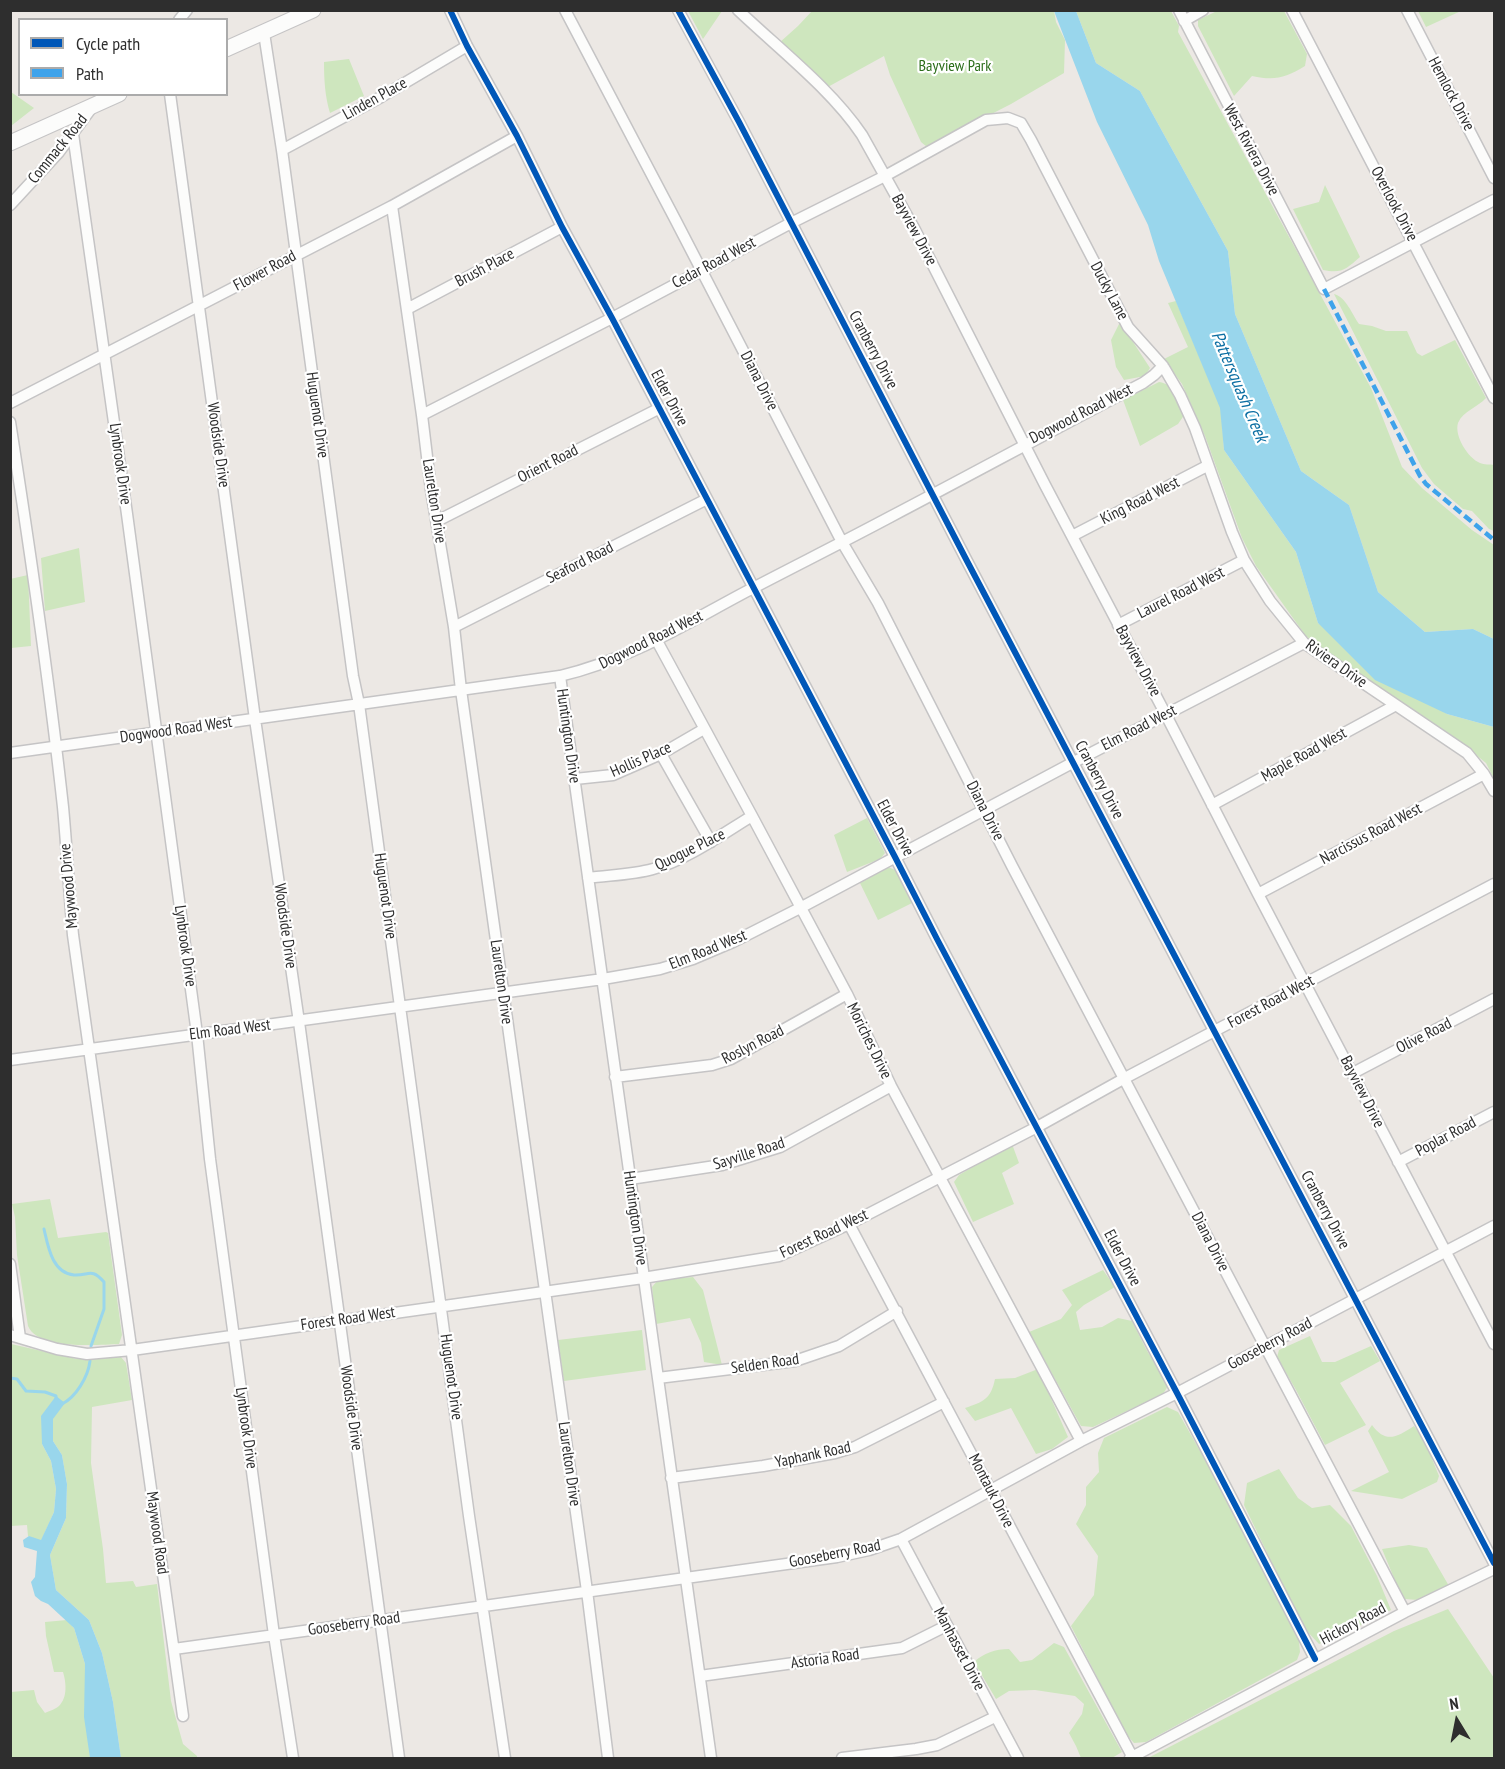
<!DOCTYPE html>
<style>
body{margin:0}
#map{position:relative;width:1505px;height:1769px;overflow:hidden;background:#ece8e4;font-family:"PT Sans Narrow",sans-serif}
canvas{display:block}
.frame{position:absolute;inset:0;border:12px solid #2e2e2e;pointer-events:none}
.legend{position:absolute;left:18px;top:18px;width:210px;height:78px;box-sizing:border-box;background:#fff;border:2px solid #ababab;margin:0;padding:8px 10px;list-style:none;font-size:18px;color:#2e2e2e}
.legend li{display:flex;align-items:center;gap:12px;height:30px}
.legend b{width:30px;border:2px solid #ababab}
.north{position:absolute;left:1427px;top:1691px;width:60px;height:60px;-webkit-text-stroke:4px #fff;paint-order:stroke;rotate:350deg;font-size:16px;font-weight:700;line-height:24px;text-align:center;color:#2e2e2e}
.north::after{content:'';display:block;margin:auto;width:21px;height:27px;background:#2e2e2e;clip-path:polygon(50% 0,100% 100%,50% 72%,0 100%)}
</style>
<div id="map">
<canvas width="1505" height="1769"></canvas>
<div class="frame"></div>
<ul class="legend">
<li><b style="height:8px;background:#0057b8"></b>Cycle path</li>
<li><b style="height:8px;background:#3ea3eb"></b>Path</li>
</ul>
<div class="north">N</div>
</div>
<script>
const ctx = document.querySelector('canvas').getContext('2d');
ctx.lineJoin = 'round';
function paint(path, color) { ctx.fillStyle = color; ctx.fill(path, 'evenodd'); }
function strokePath(path, color, width, dash) { ctx.strokeStyle = color; ctx.lineWidth = width; ctx.lineCap = dash ? 'butt' : 'round'; ctx.setLineDash(dash || []); ctx.stroke(path); }
function drawText(font, color, halo, rows, align = 'center') {
  ctx.font = font + ' "PT Sans Narrow",sans-serif'; ctx.lineWidth = 4.5; ctx.setLineDash([]); ctx.textBaseline = 'middle'; ctx.strokeStyle = halo; ctx.fillStyle = color; for (const [text, x, y, turn = 0] of rows) {
    ctx.save(); ctx.translate(x, y); ctx.rotate((+turn || 0) * Math.PI / 180); ctx.textAlign = isNaN(turn) ? turn : align; if (halo) ctx.strokeText(text, 0, 0); ctx.fillText(text, 0, 0); ctx.restore();
  }
}
const green = new Path2D(`
 M688,11H722L703,39Z
 M812,11H1054L1056,22L1065,40L1064,73L1011,104L927,147L921,142L890,75L884,56L826,88L779,43L798,26Z
 M1076,11H1171L1179,26L1178,32L1371,388L1402,467L1422,488L1472,530L1494,545V639L1473,629L1425,632L1378,592L1349,505L1301,471L1235,314L1228,251L1140,91L1096,63Z
 M1217,11H1284L1307,54L1305,66C1285,78 1275,81 1252,76L1234,96L1198,26V20Z
 M1418,11H1461L1426,27Z
 M349,59L364,96L330,113C325,96 324,80 324,62Z
 M11,92L34,108L11,126H10Z
 M1325,185L1360,257C1346,269 1342,274 1323,270L1293,209L1319,202Z
 M1334,294C1346,297 1352,314 1359,324L1372,326L1386,331H1407L1417,353L1422,356L1455,340L1486,398C1478,407 1463,411 1458,423C1454,436 1468,458 1480,463C1484,465 1490,464 1494,465V531L1489,529L1472,511L1463,509L1434,484L1422,468Z
 M1176,301L1221,408L1224,450L1296,552L1318,623L1447,714L1494,727V779L1486,763L1450,734L1352,676L1305,635L1256,566L1242,538L1205,436L1182,384L1164,359L1188,347L1168,303Z
 M1120,322L1150,368L1145,376L1124,380L1116,367L1111,340Z
 M1159,382C1175,384 1179,401 1185,414L1178,424L1140,446L1123,400Z
 M79,548L85,602L45,611L41,558Z
 M28,575L31,646L11,648L10,579Z
 M867,818L885,853L880,859L847,872L834,835Z
 M888,867L900,872L912,903L878,920L860,883Z
 M1012,1144L1019,1163L1002,1173L1014,1204L973,1222L954,1182L959,1175Z
 M50,1199L58,1238L106,1232L108,1233L122,1335L119,1344C97,1345 38,1350 28,1326L17,1255L15,1217L12,1204Z
 M1103,1270L1115,1287L1084,1305L1076,1312L1080,1330L1102,1327L1118,1318L1132,1321L1146,1349L1168,1386L1163,1394L1093,1427L1081,1426L1029,1332L1061,1319L1072,1305L1062,1290Z
 M693,1277L703,1290L722,1365L704,1362L701,1343L690,1318L656,1324L652,1287L658,1280Z
 M642,1330L646,1370L564,1381L558,1340Z
 M1310,1336L1322,1362H1335L1371,1346L1380,1361L1340,1383L1366,1425L1325,1445L1296,1390L1277,1357L1279,1350Z
 M11,1344L77,1359L121,1357L126,1363L132,1400L92,1407L91,1463L103,1549L106,1583L133,1581L136,1587L157,1584L171,1701L183,1744L197,1756V1758H121L113,1702L102,1653L89,1620L56,1590L50,1555L66,1518L67,1484L62,1455L53,1441V1419L56,1396L42,1444L51,1461L56,1489L54,1512L41,1541L28,1536L27,1525L11,1526Z
 M1038,1369L1068,1437L1052,1449L1036,1454L1011,1408L975,1421L965,1408C983,1402 991,1399 995,1379L1015,1378Z
 M1167,1407L1178,1412L1217,1481L1299,1641L1300,1652L1297,1660L1146,1742L1134,1743L1126,1734L1071,1626L1094,1595L1098,1556L1076,1524L1086,1505V1487L1099,1472L1098,1453L1104,1438Z
 M1372,1425C1386,1444 1397,1437 1414,1426L1424,1439L1439,1476L1437,1482L1402,1499L1351,1491L1389,1472L1368,1431Z
 M1279,1469L1298,1498L1312,1508L1330,1505L1351,1526L1377,1576L1391,1610L1337,1637L1319,1644L1303,1627L1244,1505L1247,1483Z
 M1409,1545L1427,1548L1449,1586L1418,1600L1405,1599L1401,1595L1382,1549Z
 M1448,1609L1494,1678V1758H1148L1394,1631Z
 M67,1620L74,1628L85,1664L90,1758H11V1692L34,1690L37,1702L45,1713C49,1711 56,1709 59,1706C68,1697 66,1682 63,1672H54L46,1636L45,1622Z
 M1054,1643L1064,1647L1122,1752L1112,1758H1081L1076,1746L1069,1733L1082,1714L1084,1704L1075,1696L1035,1690L1009,1691L996,1699L974,1662C984,1653 995,1649 1009,1649L1020,1662L1032,1660Z`);
const water = new Path2D(`
 M1054,11H1076L1096,63L1140,91L1228,251L1235,314L1301,471L1349,505L1378,592L1425,632L1473,629L1494,639V727L1447,714L1375,680L1318,623L1296,552L1224,450L1220,408L1159,261L1148,225L1097,122Z
 M56,1396L65,1403L53,1419V1441L62,1455L67,1484L66,1518L50,1555L56,1590L89,1620L102,1653L113,1702L121,1758H90L84,1717L85,1664L74,1628L48,1604L41,1601L35,1596L31,1582L35,1577L37,1551L24,1547L23,1540L29,1536L41,1540L54,1512L56,1489L51,1461L42,1444L41,1416Z`);
const stream = new Path2D(`
 M44,1229C48,1246 52,1273 74,1275C89,1276 91,1267 104,1282V1309L91,1346
 M10,1378L17,1379L26,1391L45,1392L56,1396V1400
 M62,1404C76,1397 88,1377 90,1361`);
const minor = new Path2D(`
 M450,10L467,46L517,136L562,227L612,318L895,857L937,939L1177,1393L1315,1659
 M565,10L676,221L842,542L878,603L1012,866L1405,1612
 M678,10L739,122L967,561L1494,1563
 M738,10C779,49 831,89 862,135L915,230L1045,485L1166,715L1258,894L1494,1344
 M1179,10L1324,289L1494,200
 M1292,10L1494,398
 M1407,10L1494,178
 M179,20L187,10
 M1184,21L1203,10
 M264,33L282,150L353,676L359,704L469,1516L505,1758
 M170,94L255,719L299,1022L399,1758
 M73,134L127,514L197,1034L210,1159L274,1635L293,1758
 M282,150L381,97L467,46
 M10,205L59,152L93,106
 M392,206L422,415L431,490L454,627L461,690L587,1591L608,1758
 M407,309L562,227
 M10,403L392,206L517,136
 M422,415L612,318L791,223L885,176L986,120L1008,118L1021,123L1031,140L1128,327L1163,366L1180,395L1195,428L1232,532L1244,560L1270,601L1304,643L1467,753L1484,774L1494,791
 M10,422C30,550 49,679 63,807C67,850 69,892 73,935L183,1716
 M437,521L660,408
 M1072,536L1207,466
 M1118,625L1244,560
 M454,627L707,499
 M657,641L752,816L847,994L891,1086L1081,1441
 M560,676L711,1758
 M10,753L560,676C632,659 688,622 753,588C799,564 845,541 890,517C974,473 1058,427 1143,383L1154,375L1163,366
 M661,754L711,842
 M575,779L613,775L661,754L704,729
 M1212,805L1396,705
 M588,878C609,875 632,875 653,869C685,861 724,833 752,816
 M1258,894L1484,774
 M10,1060L603,979L660,969L693,959L733,942L800,908L1074,762L1304,643
 M1353,1073L1494,999
 M615,1077L712,1065L731,1059L847,994
 M1398,1162L1494,1112
 M630,1179L722,1165L780,1147L891,1086
 M849,1224L1133,1758
 M10,1264L20,1338
 M10,1335L57,1349L87,1354L132,1350L643,1278L779,1256L849,1224L1037,1127L1125,1078L1494,884
 M658,1378L795,1361L839,1346L897,1311
 M671,1478L763,1466L835,1453L855,1447L944,1402
 M901,1539L1018,1758
 M174,1649L837,1557L869,1550L901,1539L1081,1441L1177,1393L1494,1226
 M700,1676L902,1648L946,1626
 M842,1758L916,1749L937,1745L995,1717
 M1130,1758L1405,1612L1494,1569`);
const secondary = new Path2D(`
 M226,49L313,10
 M10,143L119,94`);
const quiet = new Path2D(`
 M1324,289L1420,476L1426,484L1494,540`);
const cycleway = new Path2D(`
 M450,10L467,46L517,136L562,227L612,318L895,857L937,939L1177,1393L1315,1659
 M678,10L739,122L967,561L1494,1563`);
const parkNames = [
 ["Bayview Park",955,66]
];
const streetNames = [
 ["Hemlock Drive",1451,94,62],
 ["Linden Place",375,99,-29],
 ["Commack Road",58,149,-51],
 ["West Riviera Drive",1251,150,62],
 ["Overlook Drive",1394,204,62],
 ["Bayview Drive",914,230,62],
 ["Cedar Road West",714,263,-28],
 ["Brush Place",485,268,-28],
 ["Flower Road",265,271,-28],
 ["Ducky Lane",1109,291,62],
 ["Cranberry Drive",873,350,62],
 ["Diana Drive",759,381,63],
 ["Elder Drive",669,398,62],
 ["Dogwood Road West",1081,414,-27],
 ["Huguenot Drive",317,415,82],
 ["Woodside Drive",218,445,82],
 ["Lynbrook Drive",120,464,82],
 ["Orient Road",548,464,-27],
 ["Laurelton Drive",434,501,81],
 ["King Road West",1140,501,-27],
 ["Seaford Road",580,563,-27],
 ["Laurel Road West",1181,593,-27],
 ["Dogwood Road West",651,640,-26],
 ["Bayview Drive",1138,661,62],
 ["Riviera Drive",1336,664,35],
 ["Elm Road West",1139,728,-27],
 ["Dogwood Road West",176,730,-8],
 ["Huntington Drive",568,736,82],
 ["Maple Road West",1304,755,-29],
 ["Hollis Place",641,760,-24],
 ["Cranberry Drive",1099,780,62],
 ["Diana Drive",985,811,63],
 ["Elder Drive",895,828,62],
 ["Narcissus Road West",1371,834,-28],
 ["Quogue Place",690,850,-26],
 ["Maywood Drive",69,886,-95],
 ["Huguenot Drive",385,896,82],
 ["Woodside Drive",285,926,82],
 ["Lynbrook Drive",185,946,82],
 ["Elm Road West",708,950,-22],
 ["Laurelton Drive",501,982,82],
 ["Forest Road West",1271,1002,-28],
 ["Elm Road West",230,1030,-7],
 ["Olive Road",1424,1036,-27],
 ["Moriches Drive",869,1041,64],
 ["Roslyn Road",753,1045,-27],
 ["Bayview Drive",1362,1092,63],
 ["Poplar Road",1446,1137,-28],
 ["Sayville Road",749,1154,-18],
 ["Cranberry Drive",1325,1210,62],
 ["Huntington Drive",635,1218,82],
 ["Forest Road West",824,1234,-25],
 ["Diana Drive",1210,1242,63],
 ["Elder Drive",1122,1258,62],
 ["Forest Road West",348,1319,-8],
 ["Gooseberry Road",1270,1344,-28],
 ["Selden Road",765,1364,-8],
 ["Huguenot Drive",451,1377,82],
 ["Woodside Drive",351,1408,82],
 ["Lynbrook Drive",246,1428,82],
 ["Yaphank Road",813,1455,-12],
 ["Laurelton Drive",569,1464,82],
 ["Montauk Drive",991,1491,63],
 ["Maywood Road",157,1533,82],
 ["Gooseberry Road",835,1554,-11],
 ["Gooseberry Road",354,1624,-8],
 ["Hickory Road",1353,1624,-28],
 ["Manhasset Drive",959,1649,62],
 ["Astoria Road",825,1659,-8]
];
const waterNames = [
 ["Pattersquash Creek",1239,387,67]
];
paint(green, '#cee6be');
paint(water, '#99d6ec');
strokePath(stream, '#99d6ec', 3);
strokePath(minor, '#c5c4c5', 13);
strokePath(secondary, '#c5c4c5', 17);
strokePath(minor, '#fcfcfb', 10);
strokePath(secondary, '#fcfcfb', 15);
strokePath(quiet, '#3ea3eb', 4.5, [9, 4.5]);
strokePath(cycleway, '#0057b8', 6);
drawText('16px', '#2c6e1b', '#fff', parkNames);
drawText('16px', '#2e2e2e', '#fff', streetNames);
drawText('italic 18px', '#0d6fa3', '#fff', waterNames);
</script>
